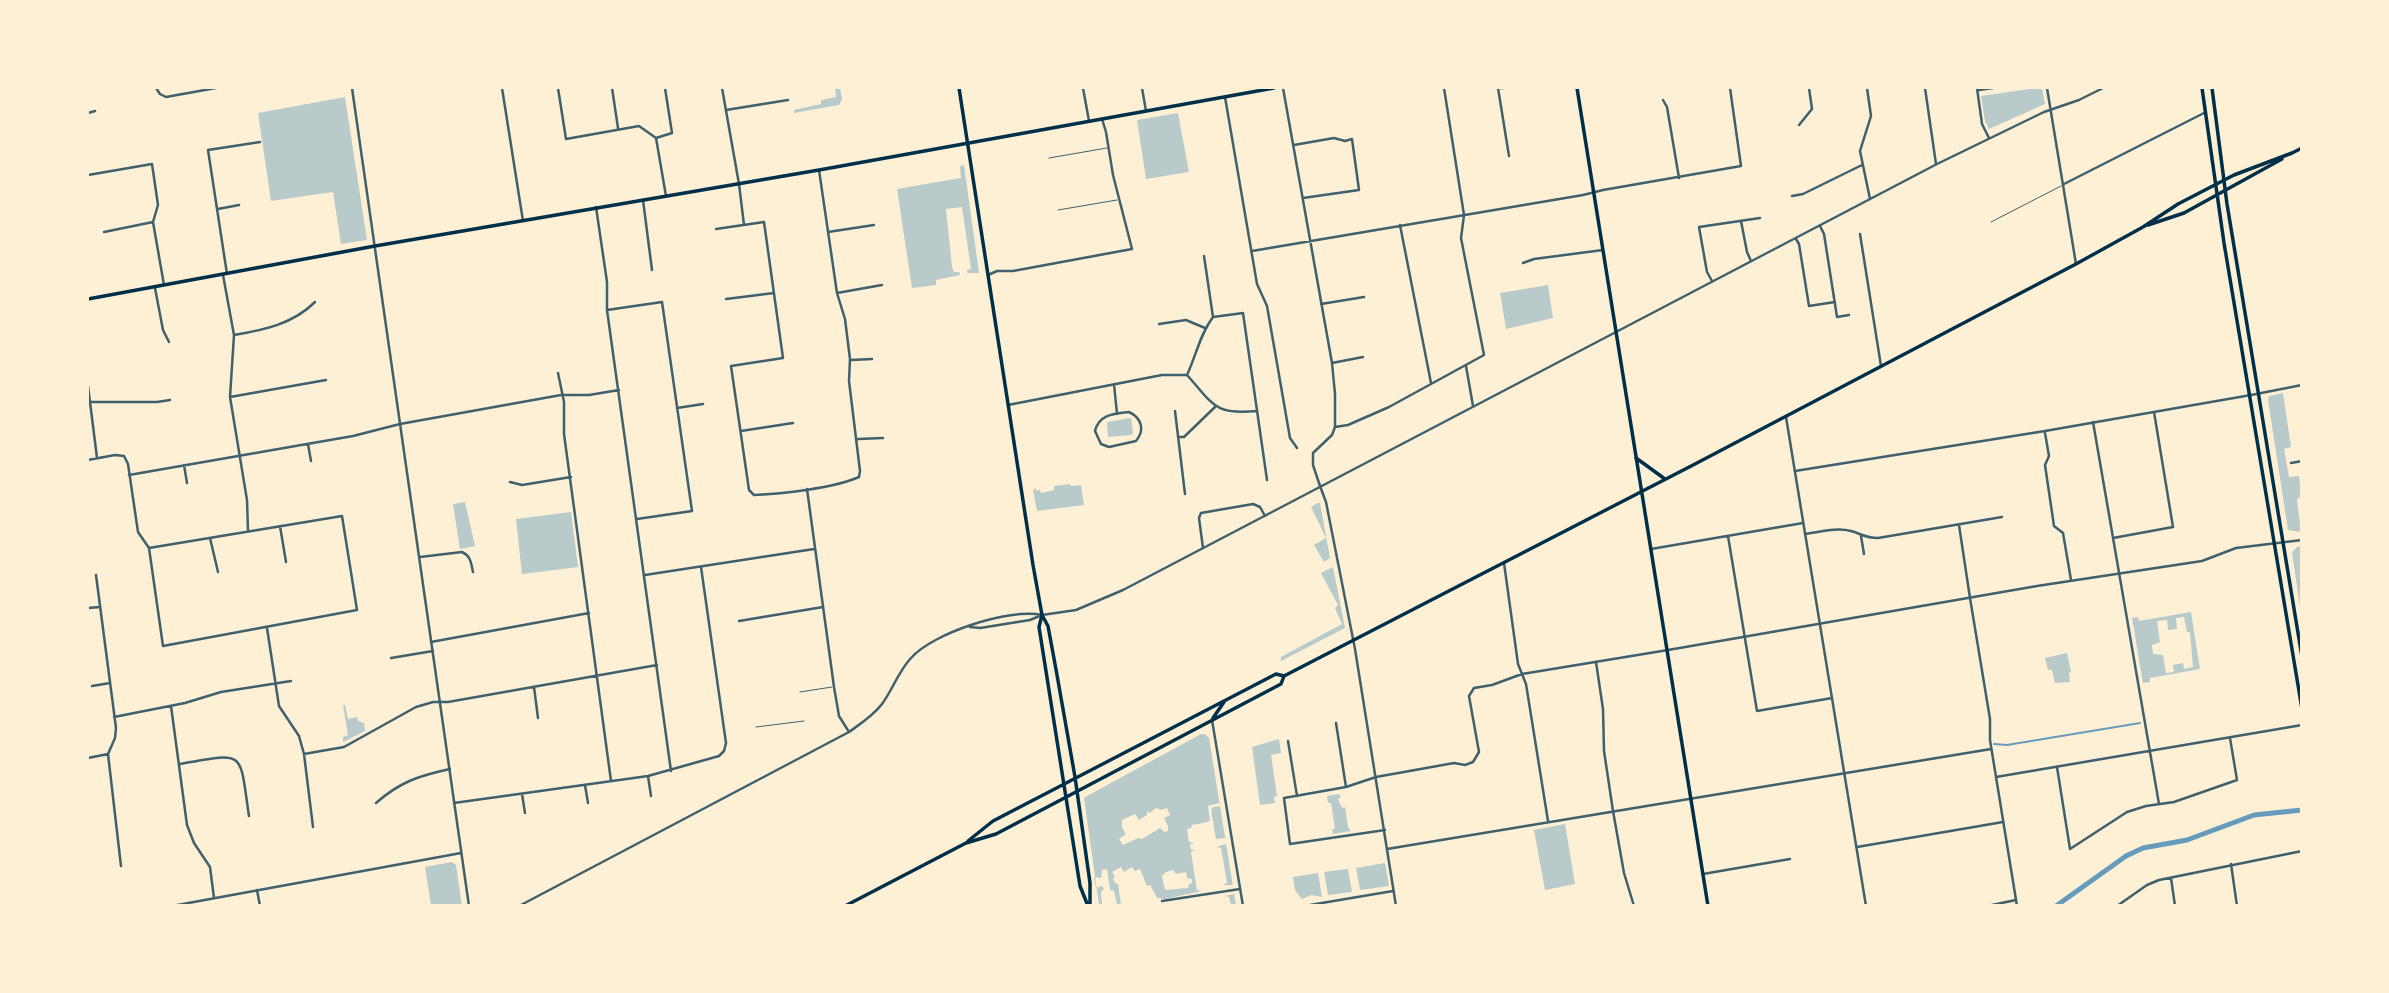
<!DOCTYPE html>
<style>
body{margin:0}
#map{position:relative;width:2389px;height:993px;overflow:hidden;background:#fdf0d5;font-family:Cabin,sans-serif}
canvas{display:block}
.frame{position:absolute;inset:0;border:89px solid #fdf0d5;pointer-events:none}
</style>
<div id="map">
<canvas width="2389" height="993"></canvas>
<div class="frame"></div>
</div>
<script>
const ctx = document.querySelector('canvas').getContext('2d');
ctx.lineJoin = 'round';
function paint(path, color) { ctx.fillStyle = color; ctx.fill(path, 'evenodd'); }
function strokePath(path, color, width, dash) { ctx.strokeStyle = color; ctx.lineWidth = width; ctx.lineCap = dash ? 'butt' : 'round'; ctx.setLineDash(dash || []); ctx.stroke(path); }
const green = new Path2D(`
 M835,88H840L842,99L839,105L794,113V110L821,104V100L836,97Z
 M2036,88H2042L2045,104L1989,129L1985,121L1981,96Z
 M345,97L367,240L341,244L333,192L271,201L258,113Z
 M1178,113L1189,172L1146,179L1137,120Z
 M964,165L979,273H967V270L971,269L962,207L946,209L952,267L954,272H959L960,275L936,280V285L912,288L897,189L961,178L960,166Z
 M1548,285L1553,318L1506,329L1500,293Z
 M2283,393L2291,447L2284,449L2289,477L2299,476L2301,497L2297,499L2301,532L2288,530L2268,400L2269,396Z
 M1131,418L1133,433L1131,435L1108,437L1107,422Z
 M1070,484L1071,486L1081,485L1084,505L1037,511L1033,490L1036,488V491L1040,490L1041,493L1054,490V486Z
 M465,502L475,546L460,549L453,504Z
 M1318,503H1320L1330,558L1324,562L1314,545L1326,538L1311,507Z
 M571,512L578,567L522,574L516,519Z
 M2301,546H2302L2301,614L2292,552L2297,547Z
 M1333,567L1345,628L1281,661V657L1342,624L1335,608L1338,605L1321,573Z
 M2191,612L2200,669L2150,678V682L2143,683L2132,618L2138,617L2139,621ZM2184,617L2187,632H2190L2193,667L2184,669L2183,663L2173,665L2174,672L2166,673L2163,655L2153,654L2152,645L2160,642L2157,621L2167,620L2168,630L2177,629L2176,618Z
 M2067,653L2071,672L2069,673L2070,682L2055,683L2052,670H2048L2045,658Z
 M343,705H345L348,719L357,717L358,721L364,723L365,731L343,742V737L348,735Z
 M1201,734H1205L1209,738L1236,905H1231L1229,897L1225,896L1234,894L1233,885H1222L1227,883L1221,848L1216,847L1226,844L1225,838L1216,839L1211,810L1213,807L1220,806L1219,803L1208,806L1210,820L1208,822L1192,825L1191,828L1187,829L1189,842L1194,843L1190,845L1191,850H1195L1191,852L1197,890L1202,891L1165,899L1157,898L1150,885L1147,886L1140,869L1135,871L1132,867L1124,872L1121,867L1112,872L1115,877L1113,879L1116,884H1118L1121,905H1117L1114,891L1110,890L1107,869L1102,870L1101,878L1094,877L1096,888L1102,886L1104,889L1101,892L1102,905H1099L1084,798L1085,797ZM1156,808L1161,810L1167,808L1170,815L1164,818L1168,826V831L1164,832L1160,828L1142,839L1138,838L1123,845L1119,839L1126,834L1122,828V820L1135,814L1139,820L1147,815V811L1150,813ZM1173,870L1176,874L1186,872L1187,878L1192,879V883L1189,884L1188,888L1165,890L1162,876L1166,872Z
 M1279,739L1281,753L1271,755L1277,796L1274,797L1275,803L1260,805L1252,747Z
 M1339,794L1341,797L1338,799L1342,808L1345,807L1348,827L1351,831L1333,834L1332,829H1335L1331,803H1328L1327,796Z
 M1565,824L1575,884L1545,890L1534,830Z
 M452,862L456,865L462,905H431L425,867Z
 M1385,863L1389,886L1360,890L1356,868Z
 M1348,869L1352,892L1328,895L1324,872Z
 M1318,873L1322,897L1311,895L1302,899L1295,890L1293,877Z`);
const stream = new Path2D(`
 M1994,744L2007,745L2140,723`);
const canal = new Path2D(`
 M2056,906L2126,856L2143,848L2187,840L2254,815L2302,810`);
const service = new Path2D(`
 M1049,158L1107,148
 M1058,210L1117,200
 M1991,222L2061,186
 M800,692L832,687
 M756,727L804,721`);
const minor = new Path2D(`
 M156,88L160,94L166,97L216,88
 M502,88L523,221
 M558,88L566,139L639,126L656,138
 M612,88L618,128
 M1083,88L1089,121
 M1283,88L1332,363L1335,394V427
 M1504,88H1498L1509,156
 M1867,88L1871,116L1860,151L1870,199
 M1925,88L1936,164
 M1977,88L1982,124L1989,138
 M1979,90L1993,88
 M1225,97L1257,284L1267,306L1290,438L1297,448
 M1663,100L1667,107L1679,178
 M726,110L788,100
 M88,113L95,111
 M1799,125L1812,109L1809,88
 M656,138L672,133L665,88
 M656,138L666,196
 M1294,145L1334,138L1345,141L1352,139L1359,190L1303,198
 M88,175L152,164L158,205L153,222L164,285
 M739,184L744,225
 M2064,184L2204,113
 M1792,196L1803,194L1862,165
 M643,200L652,270
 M596,207L607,282V310L671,771
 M218,209L239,205
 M1741,221L1747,252L1751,261
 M1400,225L1431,383
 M1820,226L1824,234L1837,317L1849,315
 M716,229L764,222L783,358L731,366L749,490L754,495C781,494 835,488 859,477L860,471L849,381L850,359L845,319L837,293L819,170
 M104,232L153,222
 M828,232L874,225
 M1860,234L1881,366
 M1796,239L1799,244L1809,306L1835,302
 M1252,251L1583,195L1603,190L1741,166L1730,88
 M1523,263L1534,259L1603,250
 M227,274L208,150L260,142
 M223,275L234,335L230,397L247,500L248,531
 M988,275L997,271H1013L1132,249L1113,175L1106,132L1102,119
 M1712,281L1707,272L1699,227L1760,218
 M155,288L163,330L169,342
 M837,293L882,285
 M726,299L774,293
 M1321,304L1364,297
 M607,310L662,302L692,511L637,519
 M1213,317L1243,313L1267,480
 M1159,324L1186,320L1205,328
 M234,335C264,330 293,324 315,302
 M851,360L872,359
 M1332,363L1363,357
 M1466,366L1473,406
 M558,373L564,402V434L611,781
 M1187,375C1196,356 1200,334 1213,317L1204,256
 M1114,384L1117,414
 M88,386L97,458
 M230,397L326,380
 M90,402H157L170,400
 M1008,405L1162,375H1187C1214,405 1214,415 1257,411
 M677,408L703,404
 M1175,411L1185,494
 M1129,412C1142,418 1145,430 1136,441L1109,447L1101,444L1095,431C1099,414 1114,414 1129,412Z
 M2093,422L2159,804
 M741,431L793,423
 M2045,433L2049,456L2045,465L2054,526L2063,533L2071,580
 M1178,437H1184L1215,407
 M858,439L883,438
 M308,444L311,461
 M88,460L115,455L124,456L128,464L138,532L149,548L163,646L357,610L342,516L149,548
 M2291,463L2302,461
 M184,465L187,483
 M1795,471L2045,431L2251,395
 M129,475L353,436L400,424L561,395H589L619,390
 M510,482L522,485L571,477
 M1320,486L1313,465V453L1332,435L1335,427L1348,425L1389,407L1484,355L1461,238L1464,215L1444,88
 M807,489L834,687L839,716L849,732
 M1959,525L1970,598
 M280,526L286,562
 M1805,534C1820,532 1837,527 1851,531C1862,534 1865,538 1878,538L2002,517
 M1728,536L1757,711L1832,698
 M1861,536L1864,554
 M210,538L218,572
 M2113,538L2173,527L2154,412
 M1203,548L1199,518L1201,513L1253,504L1260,507L1265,516
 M1651,549L1803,523
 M420,557L462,552C471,556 471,563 473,572
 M1504,563L1518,664L1526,684L1548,821
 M96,575L116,728L115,738L108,754L121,866
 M645,575L814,549
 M88,608L100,607
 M739,621L823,607
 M267,628L279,706L299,736L304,754L313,827
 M431,642L589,613
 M391,658L433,651
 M1596,662L1603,709L1604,751L1613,811L1624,873L1634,906
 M92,686L110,683
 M534,687L538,718
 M171,706L187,825L194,843L210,867L214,898
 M114,717L185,703L221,692L291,681
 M1336,723L1346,787
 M1288,741L1297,796
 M304,754L344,747L416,707L433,702H448L657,665
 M88,758L108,754
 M180,764C247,752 239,750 249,816
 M2057,767L2070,849L2127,812L2146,806L2174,802L2237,780L2230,738
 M648,776L651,796
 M1996,777L2302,725
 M585,785L588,803
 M522,794L525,813
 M376,803C400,782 418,776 450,769
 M454,803L648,776L719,756L724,751L726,743L701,567
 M1385,830L1290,844L1284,798L1346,787L1376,777L1454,763L1465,765L1473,762L1479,752L1469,696L1474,688L1492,685L1522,674L1668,650
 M1857,847L2003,822
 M1387,849L1991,749
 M2231,864L2237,906
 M1703,874L1790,859
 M2171,878L2175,906
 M257,890L260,906
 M1162,901L1240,889
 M1310,905L1393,891
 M1987,906L2016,900
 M2117,906L2147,885L2159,880L2302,851`);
const tertiary = new Path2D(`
 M352,88L469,906
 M722,88L739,184
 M1142,88L1146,111
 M2047,88L2076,264
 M2251,395L2302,385
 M1786,417L1866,906
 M1320,486L1326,502L1355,649L1396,906
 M1970,598L1990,719V740L2017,906
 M970,627L980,628L1030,620L1042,615L1076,610L1123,590L1937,164L2044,112L2079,100L2103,88
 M1668,650L2037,586L2202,561L2236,548L2302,540
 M1212,720L1243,906
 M172,906L461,853
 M519,906L849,732C860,724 873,716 882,704C893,689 898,672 911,658C933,633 1009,608 1042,615`);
const secondary = new Path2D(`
 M1577,88L1708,906
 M88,299L375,246L819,170L1274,88`);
const primary = new Path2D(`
 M959,88L1033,565L1042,615L1048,626L1057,675L1075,777L1090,883V906
 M2292,153L2302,148
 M2148,225L2184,213L2282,159
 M1636,458L1665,479
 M1042,615L1039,627L1080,886L1088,906
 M1213,718L1224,702
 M968,841L993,821L1276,674L1284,676
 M845,906L966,843L996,834L1281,684L1284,676L1695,464L2076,264L2143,227L2178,204L2234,175L2292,153`);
const trunk = new Path2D(`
 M2202,88L2224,243L2302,709
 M2212,88L2227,204L2302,657`);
paint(green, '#b9caca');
strokePath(stream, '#669bbc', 2);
strokePath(canal, '#669bbc', 5);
strokePath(service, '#3f606c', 1);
strokePath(minor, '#3f606c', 2.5);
strokePath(tertiary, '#3f606c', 2.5);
strokePath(secondary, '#003049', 3.5);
strokePath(primary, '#003049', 3.5);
strokePath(trunk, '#003049', 3.5);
</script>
